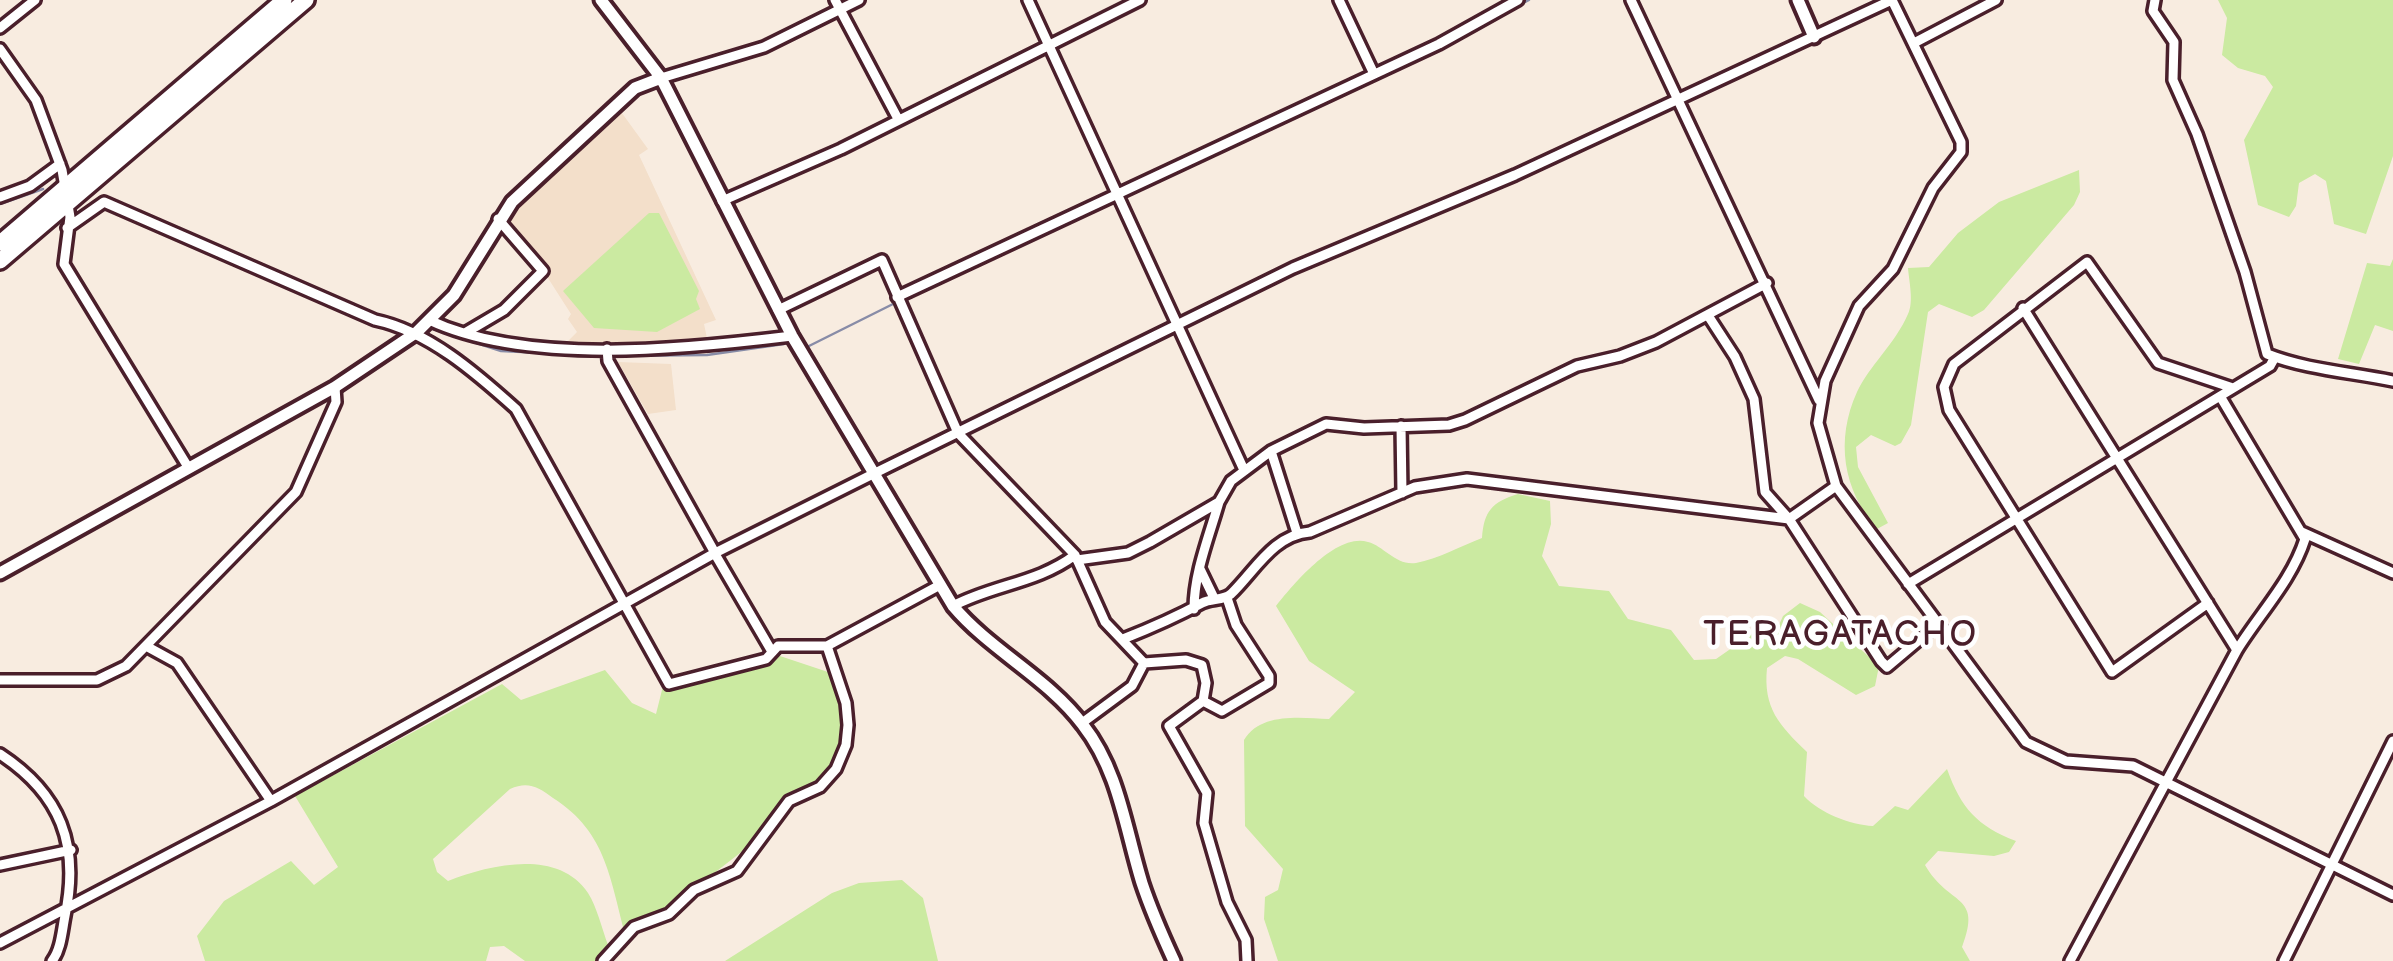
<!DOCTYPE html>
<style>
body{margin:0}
canvas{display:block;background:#f8ece0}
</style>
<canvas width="2393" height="961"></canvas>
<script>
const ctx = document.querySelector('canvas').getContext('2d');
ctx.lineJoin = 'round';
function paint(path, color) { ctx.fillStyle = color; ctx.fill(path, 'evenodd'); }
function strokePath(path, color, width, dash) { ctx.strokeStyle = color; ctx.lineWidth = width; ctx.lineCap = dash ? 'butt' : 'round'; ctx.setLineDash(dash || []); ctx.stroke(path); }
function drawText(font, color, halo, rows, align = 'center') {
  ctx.font = font + ' "Balsamiq Sans",sans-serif'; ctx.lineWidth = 9; ctx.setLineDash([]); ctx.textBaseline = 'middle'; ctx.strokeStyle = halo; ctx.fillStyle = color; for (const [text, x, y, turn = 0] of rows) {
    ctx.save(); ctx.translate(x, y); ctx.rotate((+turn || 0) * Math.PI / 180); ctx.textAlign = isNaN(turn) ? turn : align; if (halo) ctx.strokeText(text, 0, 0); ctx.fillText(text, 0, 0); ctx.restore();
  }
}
const built = new Path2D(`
 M619,109L648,149L639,155L716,320L704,324L708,343L567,342L577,332L568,319L571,314L546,275L547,270L504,220Z
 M618,362L671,364L676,410L648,414Z`);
const green = new Path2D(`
 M2218,0H2393V156L2366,234L2334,224L2326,181L2315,174L2299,183L2296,206L2289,217L2258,205L2244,140L2273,87L2265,76L2238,68L2222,55L2227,18Z
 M2079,170L2080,192L2074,205L1984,310L1972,317L1939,304L1928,312L1911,425L1901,443L1895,446L1871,435L1856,447L1858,467L1888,523L1877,529C1843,490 1835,440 1857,392C1869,366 1895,344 1908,314C1914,302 1909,281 1908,268L1929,267L1958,233L1999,202Z
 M649,213H659L699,291L696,299L700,309L657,332L594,328L563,291Z
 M2393,259V331L2375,325L2359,364L2338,359L2367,263L2390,266Z
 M1518,494L1550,501L1551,524L1542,556L1559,586L1609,591L1628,619L1671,630L1694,660L1716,659L1752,634L1774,636L1783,616L1800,603L1820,612L1879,666L1875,686L1856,695L1798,659L1785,656L1767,668C1763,708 1779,725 1807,752L1804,796C1820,813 1850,825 1873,826L1895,806L1908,810L1947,769C1961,808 1977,826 2016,841L2009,852L1994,856L1938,851L1925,865C1949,907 1983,893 1962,947L1970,961H1278L1264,919L1265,897L1278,890L1283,869L1245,826L1244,740C1261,712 1301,718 1329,719L1355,692L1309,661L1276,606C1292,586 1336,532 1368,542C1384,546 1396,566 1416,563C1438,559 1461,546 1482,538C1484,511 1492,502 1518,494Z
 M780,656L828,672L848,723L843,752L767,832L627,941C610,881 608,833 553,798C538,787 528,781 510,789L433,859L437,872L448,881C489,865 558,848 588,893C597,907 602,929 608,945L601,961H525L504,946L490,947L486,961H205L197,936L224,901L291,861L314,885L338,867L295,796L502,684L521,700L605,670L632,703L656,714L663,686Z
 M902,880L923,898L938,961H725L832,893L859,883Z`);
const stream = new Path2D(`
 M1508,11L1529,0
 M1451,42L1497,17
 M1280,123L1422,57
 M1124,196L1145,186
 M0,204L43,189
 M902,300L927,288
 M427,327L501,351L604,356
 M807,347L895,303
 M612,356L707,355L784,344`);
const minor = new Path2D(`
 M835,0L897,117
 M1028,0L1244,470
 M1339,0L1374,74
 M1631,0L1819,400
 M1892,0L1961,142V152L1933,188L1893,269L1859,306L1825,381L1818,423L1836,486L2026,742L2066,761L2133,766L2393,895
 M2155,0L2153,11L2174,42L2173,80L2197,134L2245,272L2267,354C2308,370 2350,372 2393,381
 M0,28L35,0
 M1914,43L1996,0
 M0,49L36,100L62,170L70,217L64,264L188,467
 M661,78L764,47L859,0
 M0,197L30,186L60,164
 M722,201L841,149L1140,0
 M67,228L104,202L375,320C428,331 476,373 516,409L669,684L766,659L778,646H827L940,585
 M897,297L1439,44L1518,0
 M2023,308L2237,650
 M778,310L882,260L958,433L1075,555L1105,622L1144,663L1186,660L1202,665L1206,683L1203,701L1169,726L1207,793L1204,823L1227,902L1246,940L1247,961
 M1709,317L1735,357L1754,399L1765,492L1789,519L1881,661L1887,667L1938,624
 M429,320C527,366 686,349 792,336
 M465,333L504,310L543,271L498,219
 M607,349L608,361L715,553
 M1401,426L1402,493
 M1271,451L1297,533
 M2302,532L2393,573
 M715,554L771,650
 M1077,560L1128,553L1150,542L1219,502L1231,481L1271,451L1326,424L1364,428L1449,425L1465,420L1577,366L1620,356L1656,342L1767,283
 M1200,569L1214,598
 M1908,584L2270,366L2275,357
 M2208,603L2112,672L1949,410L1944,387L1954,364L2087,262L2158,363L2233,388
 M953,606C992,585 1038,583 1075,555
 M1194,609C1194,573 1209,537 1219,502
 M1123,639C1151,628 1176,617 1202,603C1211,598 1223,601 1231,594C1255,571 1273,535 1310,532L1415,487L1467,479L1789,519L1836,486
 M146,646L177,663L271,801
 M0,680H97L126,666L296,492L336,402L335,387
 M1203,701L1222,711L1269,683V676L1236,625L1227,598
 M1082,723L1132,686L1144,663
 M0,754C61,794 80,845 65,916C62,931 61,950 52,961
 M0,865L71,850
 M0,943L271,801L715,553L873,474L1293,268L1515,175L1892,0
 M603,961L634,927L669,914L694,890L737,871L789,801L820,787L836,769L846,745L848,725L846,703L827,646
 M2070,961L2237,650C2260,613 2292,580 2305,539L2220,396
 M2284,961L2393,741`);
const tertiary = new Path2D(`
 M601,0L661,78L792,336L953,606C991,651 1048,678 1083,725C1119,771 1125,828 1142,883C1151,910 1162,935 1174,961
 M1798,0L1814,37
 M0,573L335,387L417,332L454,295L512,202L635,88L661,78`);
const trunk = new Path2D(`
 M0,243L284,0
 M0,261L306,0`);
const quarterNames = [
 ["TERAGATACHO",1841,636]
];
paint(built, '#f3dfca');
paint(green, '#cbeaa1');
strokePath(stream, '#888ca7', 2.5);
strokePath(minor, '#4a1f2b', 16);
strokePath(tertiary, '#4a1f2b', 19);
strokePath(trunk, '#4a1f2b', 22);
strokePath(minor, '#fff', 9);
strokePath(tertiary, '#fff', 11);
strokePath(trunk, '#fff', 15);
ctx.letterSpacing = '2.5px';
drawText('35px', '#4a1f2b', '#fff', quarterNames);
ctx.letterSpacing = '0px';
</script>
